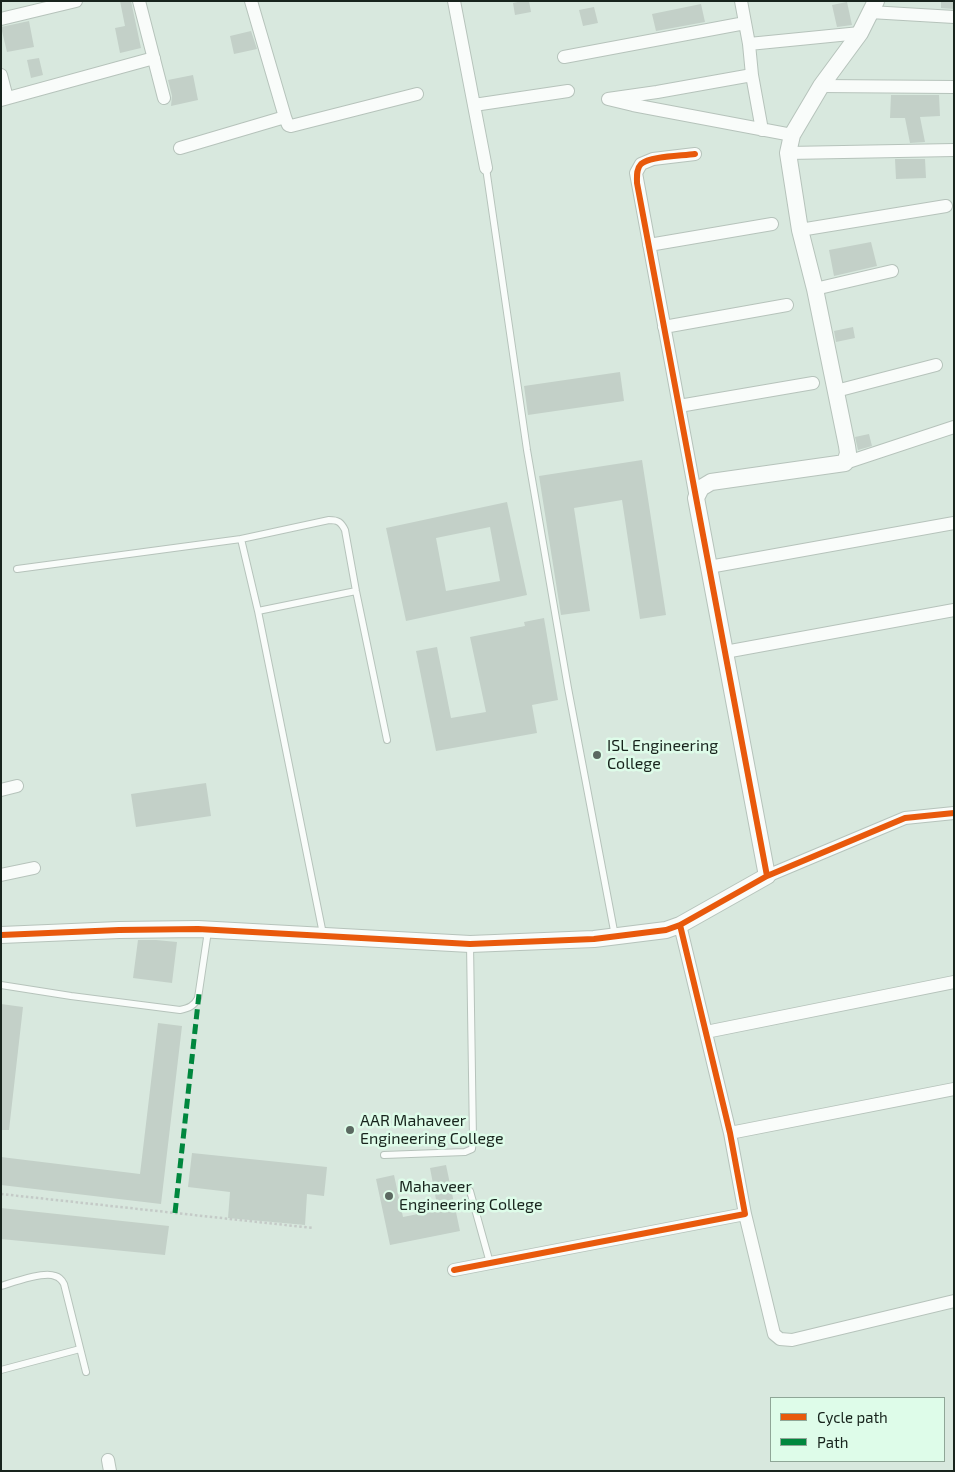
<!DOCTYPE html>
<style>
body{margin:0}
#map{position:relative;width:955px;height:1472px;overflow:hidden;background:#d8e8de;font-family:"Exo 2",sans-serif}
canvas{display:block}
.frame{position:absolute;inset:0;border:2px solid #18241d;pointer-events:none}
.legend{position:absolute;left:770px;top:1397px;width:175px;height:65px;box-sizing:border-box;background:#defce9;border:1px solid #8fa697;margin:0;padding:6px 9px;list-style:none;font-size:15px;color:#18241d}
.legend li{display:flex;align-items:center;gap:10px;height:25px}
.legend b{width:25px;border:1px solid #8fa697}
</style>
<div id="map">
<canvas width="955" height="1472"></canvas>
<div class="frame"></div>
<ul class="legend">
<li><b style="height:6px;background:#e8590c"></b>Cycle path</li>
<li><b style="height:6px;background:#00873e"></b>Path</li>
</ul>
</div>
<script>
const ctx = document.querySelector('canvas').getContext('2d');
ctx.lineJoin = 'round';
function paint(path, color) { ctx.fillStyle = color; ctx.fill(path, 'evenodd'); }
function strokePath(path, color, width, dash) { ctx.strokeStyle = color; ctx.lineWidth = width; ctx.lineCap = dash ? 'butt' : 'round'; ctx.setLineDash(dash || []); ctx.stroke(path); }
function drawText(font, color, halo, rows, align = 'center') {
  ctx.font = font + ' "Exo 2",sans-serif'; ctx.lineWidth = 5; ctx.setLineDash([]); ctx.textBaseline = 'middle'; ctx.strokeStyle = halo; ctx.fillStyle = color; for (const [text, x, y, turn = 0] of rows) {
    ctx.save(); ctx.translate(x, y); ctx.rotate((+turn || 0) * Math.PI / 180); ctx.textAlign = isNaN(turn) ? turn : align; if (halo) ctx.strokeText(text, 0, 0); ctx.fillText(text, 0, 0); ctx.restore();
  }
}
const building = new Path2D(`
 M120,1H131L141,48L120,53L115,28L125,26Z
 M522,1H529L531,12L515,15L513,3Z
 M941,1H954V9L941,8Z
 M847,2L852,25L837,27L832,5Z
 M701,4L705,22L656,31L652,14Z
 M594,7L598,23L583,26L579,10Z
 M29,21L34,47L7,52L1,27Z
 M251,31L257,49L234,54L230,36Z
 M39,58L43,75L31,78L27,60Z
 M193,75L198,100L171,106L172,96L168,80Z
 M891,95H939L940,116L920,117L925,142L910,143L905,118H890Z
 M895,159H925L926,178L896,179Z
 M871,242L877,266L834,276L829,250Z
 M853,327L855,338L836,342L834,331Z
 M620,372L624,401L528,415L524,386Z
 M869,434L872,446L858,450L855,437Z
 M642,460L666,615L640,619L622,500L574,508L590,611L561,615L539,476Z
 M507,502L527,595L406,621L386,528ZM490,527L500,581L446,591L436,538Z
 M544,618L558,700L532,705L537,733L436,751L416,651L437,647L451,718L486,712L470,637L525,626L524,622Z
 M206,783L211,816L136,827L131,794Z
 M138,940H156L177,942L172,983L133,978Z
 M1,1004L23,1007L9,1130H1Z
 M158,1023L182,1026L161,1204L1,1185V1157L140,1174Z
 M192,1153L327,1167L324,1196L307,1194L305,1225L228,1218L230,1192L188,1187Z
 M446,1165L460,1231L390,1245L376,1179L394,1175L403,1217L438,1210L430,1168Z
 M1,1208L169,1226L165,1255L1,1239Z`);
const path = new Path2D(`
 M1,1194L313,1228`);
const service = new Path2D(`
 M486,168L527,450L568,688L615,936
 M17,569L241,539
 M258,611L356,591
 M323,934L258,611L241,539L329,520C338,520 341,522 345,530L356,591L387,740
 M1,985L71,996L180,1010C189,1008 194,1006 198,998L208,931
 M384,1155L465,1152L472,1149L473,1140L470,944
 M470,1191L490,1263
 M1,1286C14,1282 44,1271 55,1276C59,1277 62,1280 64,1284L86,1372
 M1,1370L80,1349`);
const minor = new Path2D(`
 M139,1L164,98
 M251,1L285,117L288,125L291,126L417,94
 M454,1L486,168
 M741,1L749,44L752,75L657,92L608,99L633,105L792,135
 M870,12L954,17
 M1,19L76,1
 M749,44L860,33
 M564,57L745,23
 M1,75L7,98
 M752,75L762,130
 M821,86L954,87
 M1,100L154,58
 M474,105L568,91
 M180,148L285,117
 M788,153L954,150
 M695,154L653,159L641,164L636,173L696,498
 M800,230L946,206
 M649,245L772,224
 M815,289L892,271
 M664,327L787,305
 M836,391L936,365
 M679,406L813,383
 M845,463L954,427
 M709,567L954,523
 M725,652L954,610
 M1,790L17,786
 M1,875L34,868
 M767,876L905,818L954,813
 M706,1032L954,982
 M730,1133L954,1089
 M745,1214L774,1334L780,1339L792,1340L954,1301
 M454,1270L745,1214L730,1133L680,925
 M108,1460L110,1471`);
const tertiary = new Path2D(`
 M1,935L119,930L198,929L470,944L594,939L666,930L680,925L767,876L696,498L701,488L711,482L845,463L848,453L847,446L815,289L800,230L788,153L792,135L821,86L860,33L876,1`);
const quiet = new Path2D(`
 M175,1213L199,994`);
const cycleway = new Path2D(`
 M695,154C682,156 650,156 641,164C636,169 637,177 637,183L767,876
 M1,935L119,930L198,929L470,944L594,939L666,930L680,925L767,876L905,818L954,813
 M454,1270L745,1214L730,1133L680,925`);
const markers = [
 [597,755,5,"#5b6961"],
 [350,1130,5,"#5b6961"],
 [389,1196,5,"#5b6961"]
];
const poiNames = [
 ["ISL Engineering",607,746],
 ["College",607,764],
 ["AAR Mahaveer",360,1121],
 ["Engineering College",360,1139],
 ["Mahaveer",399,1187],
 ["Engineering College",399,1205]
];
paint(building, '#c3d0c8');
strokePath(service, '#b6c3bb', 8);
strokePath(minor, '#b6c3bb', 14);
strokePath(tertiary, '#b6c3bb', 18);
strokePath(path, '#c4cac7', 2.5, [2.5, 2.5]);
strokePath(service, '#f9fcfa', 6);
strokePath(minor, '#f9fcfa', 12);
strokePath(tertiary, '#f9fcfa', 16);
strokePath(quiet, '#00873e', 5, [10, 5]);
strokePath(cycleway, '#e8590c', 6);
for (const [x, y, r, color] of markers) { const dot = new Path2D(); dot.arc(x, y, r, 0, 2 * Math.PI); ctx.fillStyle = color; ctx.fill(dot); strokePath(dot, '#defce9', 2); }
drawText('16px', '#18241d', '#defce9', poiNames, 'left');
</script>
